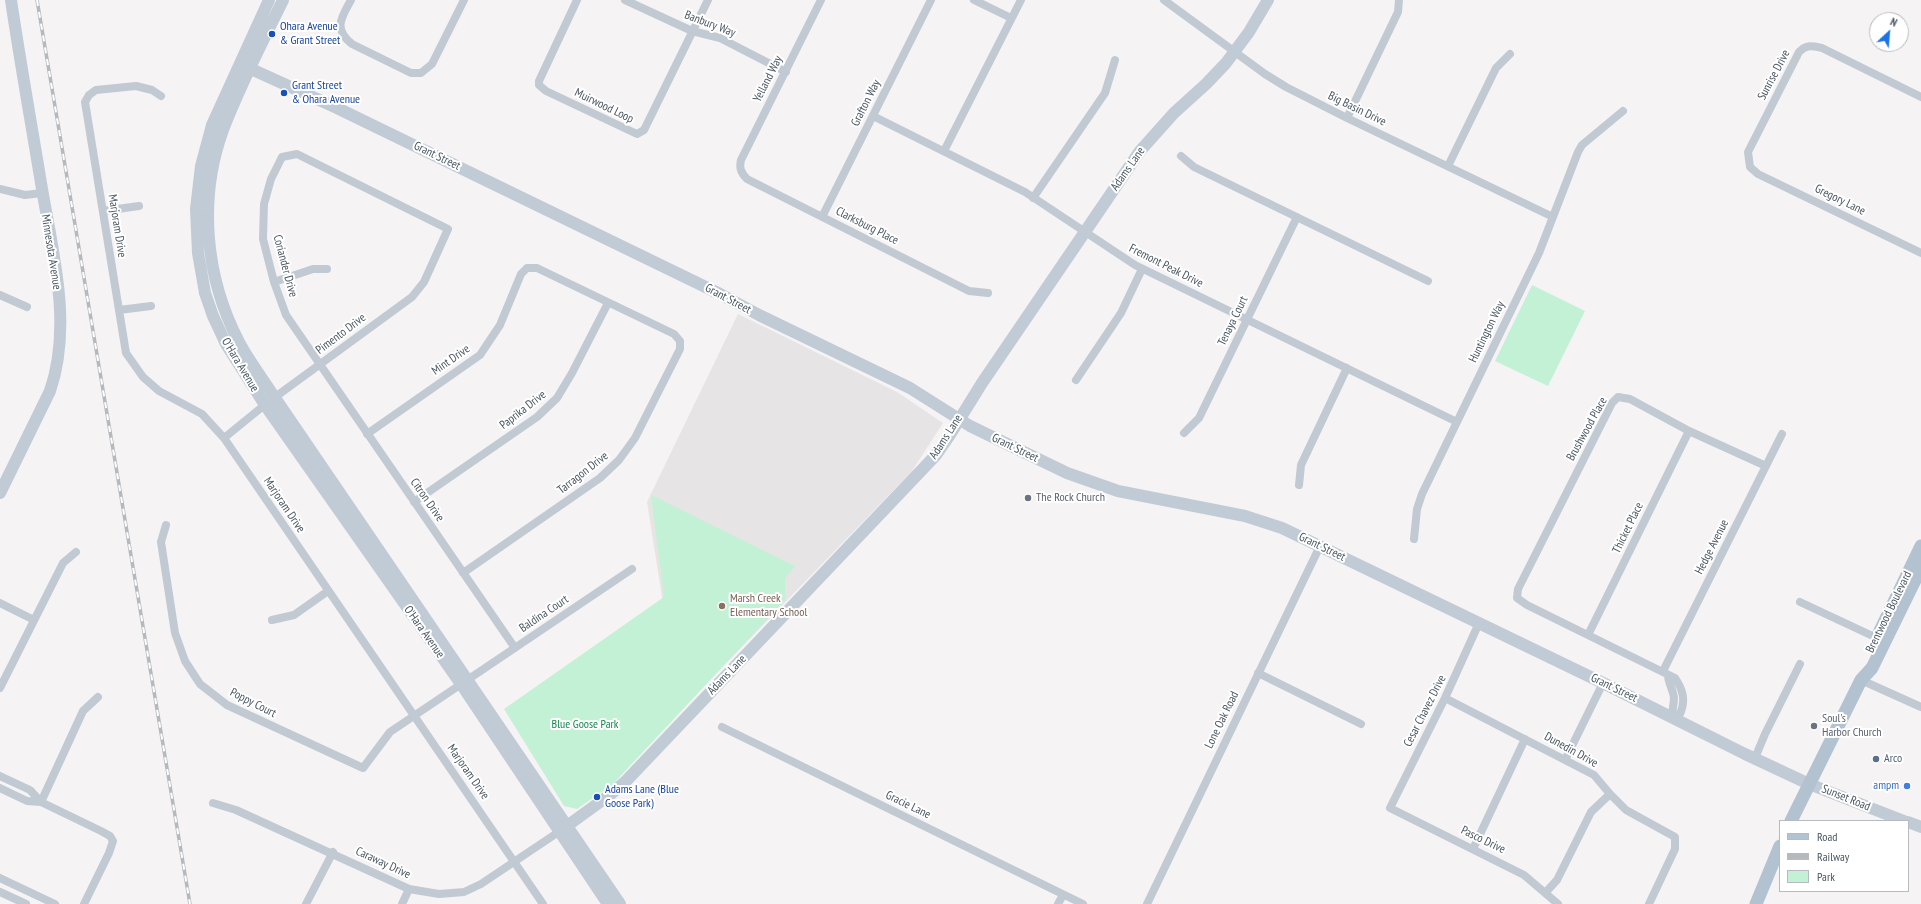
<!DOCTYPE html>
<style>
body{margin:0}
#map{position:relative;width:1921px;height:904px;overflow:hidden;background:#f5f3f3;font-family:"PT Sans Narrow",sans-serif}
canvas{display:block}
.legend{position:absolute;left:1779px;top:820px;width:130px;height:72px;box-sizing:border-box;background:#fff;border:1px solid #b7bbc0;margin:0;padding:5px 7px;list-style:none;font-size:12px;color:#4a5661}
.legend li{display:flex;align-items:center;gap:8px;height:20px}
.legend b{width:20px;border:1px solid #b7bbc0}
.north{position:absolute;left:1869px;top:12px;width:40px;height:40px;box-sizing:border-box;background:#fff;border:1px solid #b7bbc0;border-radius:50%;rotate:26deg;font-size:11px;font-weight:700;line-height:16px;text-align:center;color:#4a5661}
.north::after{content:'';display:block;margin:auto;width:14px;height:18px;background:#1a73e8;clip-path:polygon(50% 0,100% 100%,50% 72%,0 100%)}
</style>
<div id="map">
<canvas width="1921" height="904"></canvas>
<ul class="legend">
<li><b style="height:5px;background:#b3c2d1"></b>Road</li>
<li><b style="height:5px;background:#b5b8bd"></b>Railway</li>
<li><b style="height:11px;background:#c3f1d5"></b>Park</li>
</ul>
<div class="north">N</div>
</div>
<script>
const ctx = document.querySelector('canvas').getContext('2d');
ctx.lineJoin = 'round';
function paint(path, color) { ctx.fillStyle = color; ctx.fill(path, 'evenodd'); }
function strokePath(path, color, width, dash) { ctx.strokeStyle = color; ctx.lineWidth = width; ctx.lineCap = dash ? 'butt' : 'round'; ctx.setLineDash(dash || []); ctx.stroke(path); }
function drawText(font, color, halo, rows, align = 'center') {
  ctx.font = font + ' "PT Sans Narrow",sans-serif'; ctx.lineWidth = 4; ctx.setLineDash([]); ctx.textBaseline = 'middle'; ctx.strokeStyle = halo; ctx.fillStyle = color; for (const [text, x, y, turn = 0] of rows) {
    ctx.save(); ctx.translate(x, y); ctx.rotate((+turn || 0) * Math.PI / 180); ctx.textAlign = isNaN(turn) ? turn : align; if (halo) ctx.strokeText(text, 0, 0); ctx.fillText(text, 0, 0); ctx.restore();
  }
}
const education = new Path2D(`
 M738,314L897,392L943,423L912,471L680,711L647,502Z`);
const green = new Path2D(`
 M1532,285L1585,311L1548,386L1495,361Z
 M651,495L795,566L785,578V600L613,784L577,809L564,806L504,709L664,597Z`);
const street = new Path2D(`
 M351,0C341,18 333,29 352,44L411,73H421L432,64L464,0
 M577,0L539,81V85L546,91L637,134L644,130L708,0
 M625,0L692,31L720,38L786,72
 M821,0L741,160C739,168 741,173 747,179L969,291L988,293
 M974,0L1011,18
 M1164,0L1265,74L1286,87L1347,118L1553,217
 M161,96L152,90L136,86L96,90L89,95L85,102L126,353L143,377L159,391L202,414L224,438L543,904
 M1921,97L1822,48C1813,46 1807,44 1799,52L1748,152L1750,167L1758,174L1921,253
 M873,116L1025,192L1135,265L1457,422
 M1347,118L1398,12L1399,0
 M944,151L1021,0
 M1181,156L1194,167L1428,281
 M1448,166L1496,68L1510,54
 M0,189L25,195L42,193
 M1033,198L1105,93L1115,60
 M103,211L139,206
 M822,217L931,0
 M274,282L313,269H327
 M0,295L27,307
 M119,310L151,306
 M1076,380L1121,313L1142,269
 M1184,433L1199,418L1297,217
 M367,434L480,355L500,325L521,274L527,268H537L674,334L680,341V349L635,438L619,460L600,478L463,573
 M224,438L267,403L412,297L424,282L448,229L297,154L282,157L271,179L264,204L263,239L274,282L286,315L515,648
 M1299,485L1301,465L1347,368
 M414,502L537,417L557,398L572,373L608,303
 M166,525L161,542L175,633L185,661L200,684L227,705L363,768L390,732L632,569
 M1414,539L1417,509L1422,494L1539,253L1578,152L1582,145L1623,111
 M1800,602L1877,638
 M0,603L34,620
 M272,620L294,615L328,591
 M1479,623L1445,698L1390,808L1524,875L1558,904
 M1588,635L1689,431
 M1663,671L1782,434
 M1258,673L1361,724
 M1668,675C1668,683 1673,689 1674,698C1674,704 1672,710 1672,718L1680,714C1686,700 1683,690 1675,678L1527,605L1517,598L1518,589L1612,403L1618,397L1630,399L1689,431L1766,466
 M1861,680L1921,707
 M0,688L63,563L76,552
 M1445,698L1594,775L1610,794L1626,810L1675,837V849L1649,904
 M722,727L1083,904
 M1755,758L1765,734L1800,664
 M1565,760L1603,683
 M0,776L30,790L41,802L101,831L110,836L113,841L109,853L84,904
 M0,788L27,801L41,802
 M41,802L83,711L98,697
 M213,803L236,810L409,889L439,894L464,892L481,884L560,831
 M1473,849L1525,739
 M0,878L55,904
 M0,892L26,904
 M1546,892L1557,880L1591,812L1610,794
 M306,904L333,852
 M402,904L409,889
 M1058,904L1063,895
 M1147,904L1320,546`);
const secondary = new Path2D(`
 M269,0L212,125L201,166L196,209L198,253L205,293L213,316L226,344L265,405L461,684L608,904
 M283,0C262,43 240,85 223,130C198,199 205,277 239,342C249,361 263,379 275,398L620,904
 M240,64L337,108L720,294L759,315L910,388L970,426L1067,473L1118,491L1245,516L1282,528L1603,683L1745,754L1809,784L1904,821
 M0,493L50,391C73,324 52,250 41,183C31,122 20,61 11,0
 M1908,822L1921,827
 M560,831L611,794L627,780L936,455L951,433L982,383L1140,151L1174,113L1206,84L1226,63L1249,32L1268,0`);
const primary = new Path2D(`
 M1878,635L1921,546
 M1791,821L1861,680L1872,668L1921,568
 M1756,904L1780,846`);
const rail = new Path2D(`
 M37,0L190,904`);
const markers = [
 [272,34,4,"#1a4fb4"],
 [284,93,4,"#1a4fb4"],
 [1028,498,4,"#6b7280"],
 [722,606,4,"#8d6e63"],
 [1814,726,4,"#6b7280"],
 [1876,759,4,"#5c6f8a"],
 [1907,786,4,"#3f7fe0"],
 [597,797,4,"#1a4fb4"]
];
const streetNames = [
 ["Banbury Way",710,24,21],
 ["Sunrise Drive",1774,75,-62],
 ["Yelland Way",768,79,-63],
 ["Grafton Way",866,103,-63],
 ["Muirwood Loop",604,106,26],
 ["Big Basin Drive",1357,109,26],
 ["Grant Street",437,156,26],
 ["Adams Lane",1128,169,-55],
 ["Gregory Lane",1840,200,26],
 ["Marjoram Drive",117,226,81],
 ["Clarksburg Place",867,226,27],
 ["Minnesota Avenue",51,252,81],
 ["Coriander Drive",285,266,75],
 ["Fremont Peak Drive",1166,266,27],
 ["Grant Street",728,299,28],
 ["Tenaya Court",1233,321,-64],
 ["Huntington Way",1487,332,-64],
 ["Pimento Drive",341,334,-37],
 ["Mint Drive",451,360,-35],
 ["O'Hara Avenue",240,365,59],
 ["Paprika Drive",523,410,-38],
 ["Brushwood Place",1587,429,-61],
 ["Adams Lane",946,437,-57],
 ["Grant Street",1015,448,26],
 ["Tarragon Drive",583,473,-38],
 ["Citron Drive",427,500,55],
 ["Marjoram Drive",284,505,56],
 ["Thicket Place",1628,528,-64],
 ["Grant Street",1322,547,26],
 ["Hedge Avenue",1712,547,-63],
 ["Brentwood Boulevard",1889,612,-64],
 ["Baldina Court",544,614,-34],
 ["O'Hara Avenue",424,632,55],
 ["Adams Lane",727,675,-46],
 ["Grant Street",1614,688,26],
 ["Poppy Court",253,703,27],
 ["Cesar Chavez Drive",1425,711,-63],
 ["Lone Oak Road",1222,720,-64],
 ["Dunedin Drive",1571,750,29],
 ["Marjoram Drive",468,772,55],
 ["Sunset Road",1846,798,22],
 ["Gracie Lane",908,805,26],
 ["Pasco Drive",1483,840,26],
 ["Caraway Drive",383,863,25]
];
const transitNames = [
 ["Ohara Avenue",280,27],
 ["& Grant Street",280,41],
 ["Grant Street",292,86],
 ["& Ohara Avenue",292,100],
 ["Adams Lane (Blue",605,790],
 ["Goose Park)",605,804]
];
const worshipNames = [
 ["The Rock Church",1036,498],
 ["Soul's",1822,719],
 ["Harbor Church",1822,733]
];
const educationNames = [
 ["Marsh Creek",730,599],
 ["Elementary School",730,613]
];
const parkNames = [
 ["Blue Goose Park",585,725]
];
const serviceNames = [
 ["Arco",1884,759]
];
const shopNames = [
 ["ampm",1899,786]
];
paint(education, '#e6e4e5');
paint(green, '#c3f1d5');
strokePath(street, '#c1cad2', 8);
strokePath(secondary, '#c1cbd6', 12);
strokePath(primary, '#b3c2d1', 13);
strokePath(rail, '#b5b8bd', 3.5);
strokePath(rail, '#fff', 2, [6]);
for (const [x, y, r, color] of markers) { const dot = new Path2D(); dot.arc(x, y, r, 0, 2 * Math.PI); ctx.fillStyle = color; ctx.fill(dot); strokePath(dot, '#fff', 1.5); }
drawText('12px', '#4a5661', '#fff', streetNames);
drawText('12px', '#164399', '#fff', transitNames, 'left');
drawText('12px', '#5b616d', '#fff', worshipNames, 'left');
drawText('12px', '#785e54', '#fff', educationNames, 'left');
drawText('12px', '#17864f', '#fff', parkNames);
drawText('12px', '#4e5e75', '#fff', serviceNames, 'left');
drawText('12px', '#366cbe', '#fff', shopNames, 'right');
</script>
